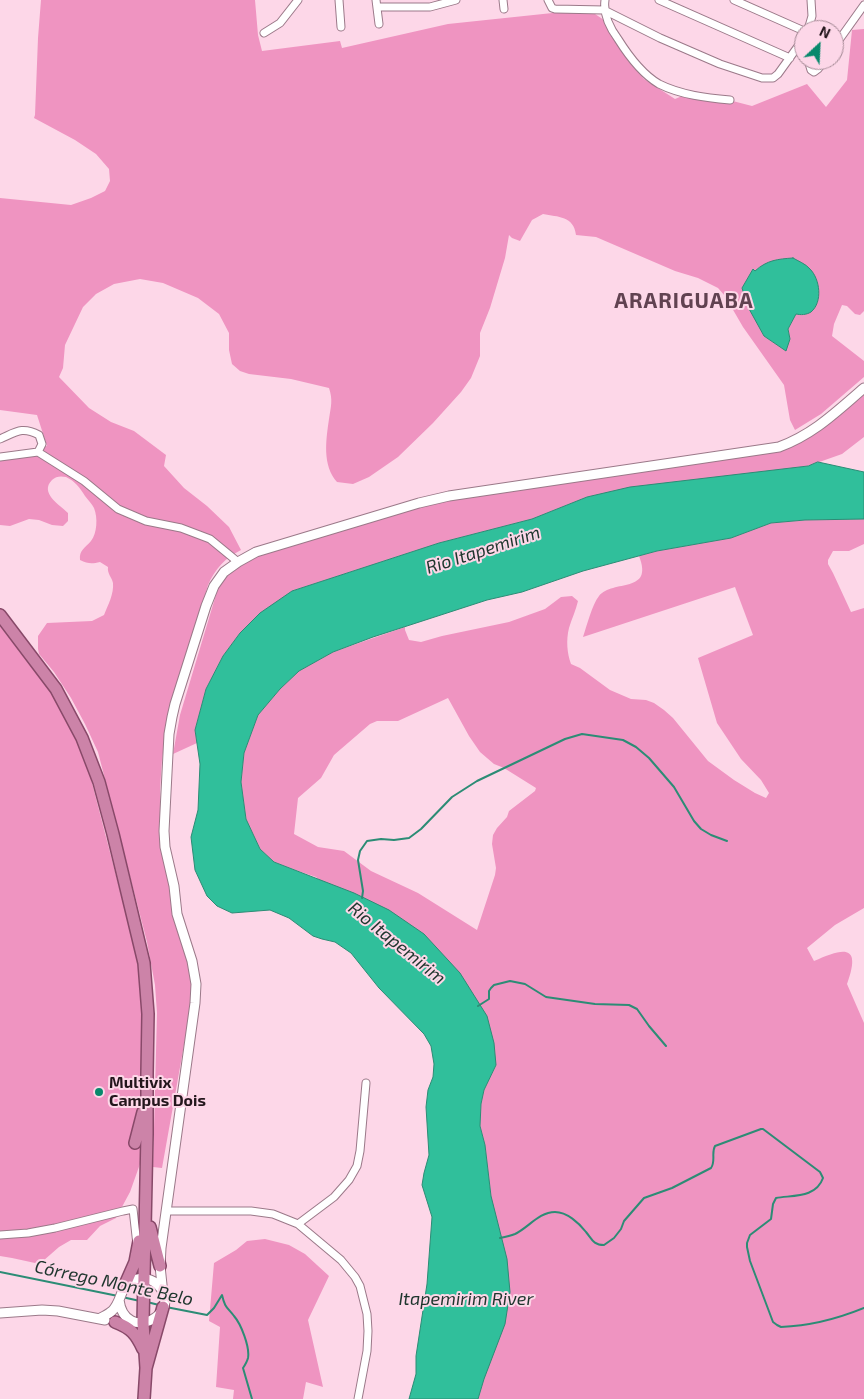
<!DOCTYPE html>
<meta charset="utf-8">
<style>
body{margin:0}
#map{position:relative;width:864px;height:1399px;overflow:hidden;background:#fdd7e8;font-family:"Exo 2",sans-serif}
canvas{display:block}
.north{position:absolute;left:794px;top:20px;width:50px;height:50px;box-sizing:border-box;background:#fdd7e8;border:1px solid #a68a96;border-radius:50%;rotate:25deg;font-size:14px;font-weight:700;line-height:20px;text-align:center;color:#23161c}
.north::after{content:'';display:block;margin:auto;width:18px;height:22px;background:#08896c;clip-path:polygon(50% 0,100% 100%,50% 72%,0 100%)}
</style>
<div id="map">
<canvas width="864" height="1399"></canvas>
<div class="north">N</div>
</div>
<script>
const ctx = document.querySelector('canvas').getContext('2d');
ctx.lineJoin = 'round';
function paint(path, color) { ctx.fillStyle = color; ctx.fill(path, 'evenodd'); }
function strokePath(path, color, width, dash) { ctx.strokeStyle = color; ctx.lineWidth = width; ctx.lineCap = dash ? 'butt' : 'round'; ctx.setLineDash(dash || []); ctx.stroke(path); }
function drawText(font, color, halo, rows, align = 'center') {
  ctx.font = font + ' "Exo 2",sans-serif'; ctx.lineWidth = 4; ctx.setLineDash([]); ctx.textBaseline = 'middle'; ctx.strokeStyle = halo; ctx.fillStyle = color; for (const [text, x, y, turn = 0] of rows) {
    ctx.save(); ctx.translate(x, y); ctx.rotate((+turn || 0) * Math.PI / 180); ctx.textAlign = isNaN(turn) ? turn : align; if (halo) ctx.strokeText(text, 0, 0); ctx.fillText(text, 0, 0); ctx.restore();
  }
}
const green = new Path2D(`
 M41,0H255L258,35L262,51L340,41L342,48L448,24L581,10L592,12L604,20L629,62L644,79L675,99L694,91L752,106L807,84L826,107L847,80L852,30L864,29V311L860,315L855,314L847,306L842,305L834,324L832,336L864,361V377L821,414L795,430L790,420L784,385L743,327L725,296L718,288L698,278L675,271L596,237L576,235C574,216 558,217 543,214L532,220L520,241L512,238L509,235L505,258L490,308L480,333V356L471,378L461,392L433,423L398,457L369,477L353,484L337,482C322,465 326,440 329,419C331,406 333,400 329,388L291,379L249,374L240,371L232,364L229,350V333L219,314L198,298L163,283L140,279L114,284L96,294L83,307L65,345L63,368L59,377L89,408L111,422L134,431L166,455L164,466L184,488L207,506L229,527L241,550C225,558 215,569 208,585L167,728L162,759L160,790L161,837L192,982V1000L162,1168L153,1167L157,1013L155,985L147,942L98,752L85,724L71,698L54,672L39,654L38,649V636L47,623L92,621L104,615C108,605 114,594 113,583C112,577 107,574 108,567L100,562C92,564 88,564 80,560C79,550 85,548 91,541C97,533 98,518 94,508C92,504 88,500 85,496C80,488 75,481 66,477C61,476 56,476 52,480C39,493 60,505 68,513V521L63,526L52,525L39,520L29,519L10,526L0,525V454L47,446L37,415L0,410V198L71,205L91,198L105,191L110,181L109,169L96,154L75,140L34,118L35,115L38,38ZM761,266L805,315L796,314L788,329L790,339L785,350L764,336L742,288L753,270L755,271Z
 M864,390V437L842,454L808,466L587,497L532,519L439,543L292,591L240,633L223,656L206,689L195,730L197,743L173,754L180,715L218,588L223,578L245,559L435,502L785,444Z
 M864,519V544L849,551H833L828,560V564L833,573L851,612L864,608V908L835,925L807,948L814,961C843,948 862,943 847,984L864,1023V1399H478L484,1379L491,1196L485,1145L480,1126L481,1104L484,1090L496,1065L316,877L295,870L274,862L260,849L246,819L241,782L244,753L258,715L280,689L299,671L333,652L405,627V630L409,640L421,642L442,636L509,622L545,609L561,597L572,596L578,601C576,610 572,618 569,628C566,640 567,653 571,664L580,668L610,690L631,699L646,700L654,703L664,710L673,718L708,761L734,780L755,793L766,798L769,793L761,780L741,759L717,723L698,658L753,635L735,587L583,637C587,625 592,605 599,596C613,579 654,594 639,556L657,551L731,538L771,523L805,520ZM448,698L469,736L480,752L494,764L504,768L536,788L535,791L509,811L507,817L497,828L493,835L492,844L496,868L495,875L477,930L418,893L371,871L344,851L318,847L294,834L298,798L321,778L334,755L370,724L377,721H398Z
 M0,626L52,694L60,707L85,756L134,945L140,976L143,1013L140,1164L130,1192L116,1218L100,1226L87,1240H71L59,1247L43,1261L35,1263L12,1258L0,1256Z
 M265,1239L289,1245L305,1254L329,1276L308,1320L323,1387L306,1382L303,1399H233L234,1390L216,1387L220,1327L209,1321L214,1263L236,1250L247,1241Z`);
const water = new Path2D(`
 M793,258C798,261 806,264 810,269C820,279 823,302 811,312C806,315 801,315 796,314L788,329L790,339L786,351L764,336L748,307L742,288L753,269L755,271C767,260 778,259 793,258Z
 M818,462L864,472V519L805,520L771,523L731,538L657,551L583,571L522,592L487,600L373,637L333,652L299,671L280,689L258,715L244,753L241,782L246,819L260,849L274,862L354,893L389,910L424,934L460,973L487,1016L494,1043L496,1065L484,1090L481,1104L480,1126L485,1145L491,1196L507,1259L510,1292L505,1324L484,1379L478,1399H409L416,1374V1356L427,1284L432,1217L422,1185L424,1173L429,1155L426,1107L428,1090L433,1077L434,1064L431,1046L424,1034L379,988L351,953L335,942L322,939L313,936L289,918L270,910L232,913L217,906L207,896L195,870L191,837L198,810L200,764L195,730L206,689L223,656L240,633L260,613L292,591L439,543L532,519L587,497L630,487L808,466Z`);
const stream = new Path2D(`
 M362,898L363,891L358,860L360,851L367,841L381,839L394,840L409,838L421,829L452,797L477,781L565,739L582,734L623,740L636,747L649,758L674,787L694,821L701,829L711,835L727,841
 M478,1006L489,999V991L491,988L494,985L510,981L525,984L546,997L595,1004L629,1005L637,1009L649,1026L666,1046
 M500,1238C505,1237 510,1236 515,1234C528,1228 539,1212 555,1212C567,1212 579,1223 586,1232C592,1239 593,1245 604,1245L614,1238L621,1229L624,1221L644,1198L672,1188L711,1168C716,1161 711,1153 715,1146L761,1129H763L820,1172L823,1178C816,1198 793,1195 776,1198L773,1204L771,1219L750,1235L747,1243V1247L750,1261L773,1322L777,1325L781,1327C810,1326 837,1319 864,1308
 M0,1272L118,1296
 M122,1297L140,1301
 M147,1302L159,1305
 M166,1307L207,1315L214,1308L222,1295C225,1308 227,1307 234,1316C241,1324 250,1347 248,1358C247,1362 245,1365 243,1368L252,1399`);
const minor = new Path2D(`
 M339,0L341,27
 M376,0L379,24
 M503,0L504,9
 M548,0L552,8L555,9L604,10L660,38L720,64L762,78H773L778,74L804,38
 M605,0C603,15 609,27 618,39C628,55 642,74 659,84C681,95 707,98 730,100
 M659,0L790,58
 M734,0L804,31
 M378,7H430L456,0
 M808,30L812,16L811,0
 M264,33L280,23L298,0
 M834,47L864,5
 M808,60L811,70L814,72L818,69L825,60
 M0,439C16,432 22,426 39,435L42,444L38,452L0,457
 M38,452L84,481L118,509L146,521L181,528L210,539L238,562
 M166,1211H251L273,1214L298,1224L341,1260L355,1277L360,1286L367,1314L368,1331L367,1351L358,1399
 M298,1224L334,1197L349,1180L357,1166L360,1151L366,1083
 M0,1235L28,1233L55,1228L123,1211L133,1209L137,1245`);
const tertiary = new Path2D(`
 M163,1294L160,1266L161,1248L195,1003L196,984L192,961L177,914L174,886L165,847L164,831L169,734L172,717L175,704L206,606L214,586L224,572L238,562L256,552L419,503L449,496L779,447C814,434 836,412 864,388
 M0,1313L42,1310L58,1311L105,1320
 M99,1319C104,1316 109,1314 112,1311C123,1301 119,1283 137,1279C144,1277 152,1279 158,1285C185,1314 125,1345 119,1300`);
const trunk = new Path2D(`
 M0,615L56,689L82,738L99,782L113,834L144,963L148,1014L147,1073V1134L143,1323L146,1368
 M135,1143L143,1112
 M150,1227L160,1266
 M124,1287L135,1262L139,1241
 M115,1322C131,1328 136,1334 143,1349
 M144,1399L146,1368L163,1307`);
const markers = [
 [99,1092,5,"#08896c"]
];
const poiNames = [
 ["Multivix",109,1083],
 ["Campus Dois",109,1101]
];
const waterNames = [
 ["Rio Itapemirim",483,550,-18],
 ["Rio Itapemirim",397,943,39],
 ["Córrego Monte Belo",114,1283,12],
 ["Itapemirim River",466,1299]
];
const districtNames = [
 ["ARARIGUABA",684,301]
];
paint(green, '#ef94c1');
paint(water, '#30bf9b');
strokePath(water, '#2c8c75', 1);
strokePath(stream, '#2c8c75', 2);
strokePath(minor, '#9b7989', 9);
strokePath(tertiary, '#9b7989', 11);
strokePath(trunk, '#884969', 14);
strokePath(minor, '#fff', 7);
strokePath(tertiary, '#fff', 9);
strokePath(trunk, '#cc83a8', 11);
for (const [x, y, r, color] of markers) { const dot = new Path2D(); dot.arc(x, y, r, 0, 2 * Math.PI); ctx.fillStyle = color; ctx.fill(dot); strokePath(dot, '#fdd7e8', 2); }
drawText('bold 16px', '#23161c', '#fdd7e8', poiNames, 'left');
drawText('italic 18px', '#1e352d', '#fdd7e8', waterNames);
ctx.letterSpacing = '1px';
drawText('bold 21px', '#614251', '#fdd7e8', districtNames);
ctx.letterSpacing = '0px';
</script>
